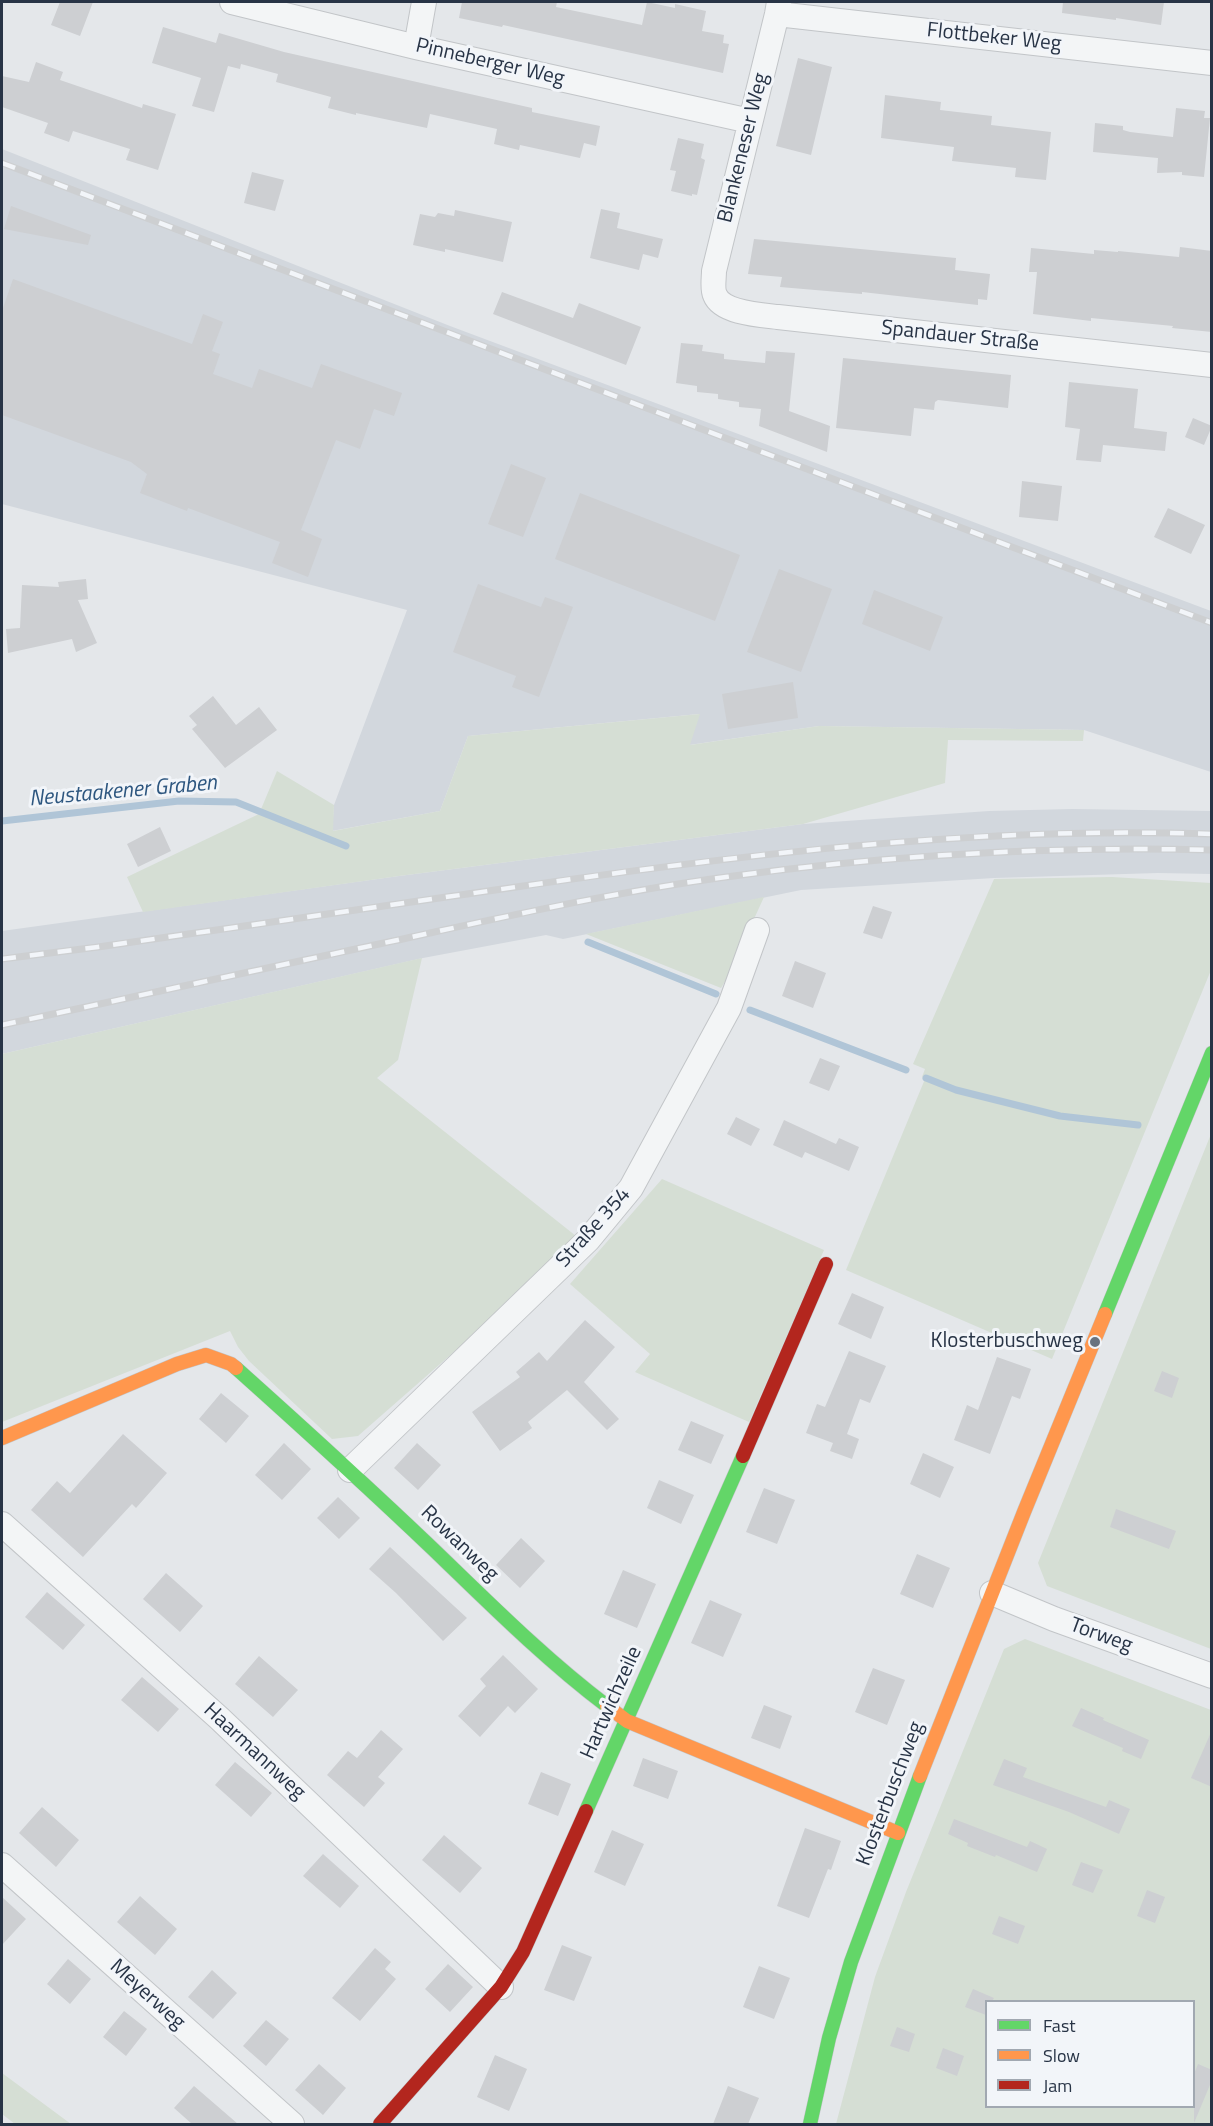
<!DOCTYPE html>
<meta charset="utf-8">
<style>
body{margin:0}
#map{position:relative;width:1213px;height:2126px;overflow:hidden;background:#e4e7ea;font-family:"Titillium Web",sans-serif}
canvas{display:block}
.frame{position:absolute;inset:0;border:3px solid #283446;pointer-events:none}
.legend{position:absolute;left:985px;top:2000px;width:210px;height:108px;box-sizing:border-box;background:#f2f5f9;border:2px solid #a1a8b1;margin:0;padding:8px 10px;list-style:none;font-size:18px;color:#283446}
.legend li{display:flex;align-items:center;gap:12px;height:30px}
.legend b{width:30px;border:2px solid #a1a8b1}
</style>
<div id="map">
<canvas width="1213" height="2126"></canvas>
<div class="frame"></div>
<ul class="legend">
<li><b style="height:8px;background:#63d668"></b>Fast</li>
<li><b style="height:8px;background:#ff974d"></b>Slow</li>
<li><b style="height:8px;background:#b3261e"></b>Jam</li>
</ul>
</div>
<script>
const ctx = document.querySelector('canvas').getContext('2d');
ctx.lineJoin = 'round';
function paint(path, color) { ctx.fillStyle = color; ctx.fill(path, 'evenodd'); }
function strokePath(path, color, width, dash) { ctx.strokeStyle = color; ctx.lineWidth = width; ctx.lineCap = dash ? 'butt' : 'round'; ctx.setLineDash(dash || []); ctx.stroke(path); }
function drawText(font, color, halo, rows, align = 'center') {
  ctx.font = font + ' "Titillium Web",sans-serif'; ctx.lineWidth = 6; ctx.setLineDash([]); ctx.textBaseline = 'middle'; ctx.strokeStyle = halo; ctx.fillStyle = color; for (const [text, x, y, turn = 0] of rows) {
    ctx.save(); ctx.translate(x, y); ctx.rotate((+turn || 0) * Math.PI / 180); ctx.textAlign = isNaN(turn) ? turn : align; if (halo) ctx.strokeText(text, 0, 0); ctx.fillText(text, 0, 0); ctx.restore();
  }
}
const built = new Path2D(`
 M2,149L450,326L1211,611V772L1084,730L819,726L689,745L699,714L468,736L440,811L332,831L334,805L407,610L2,504Z
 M1072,809L1211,811V874L1158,873L994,878L801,890L563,939L546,935L423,958L2,1054V931L399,876L803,824L989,811Z`);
const green = new Path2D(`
 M700,714L690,745L819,726L1084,730L1083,741L948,740L945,783L803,824L399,876L143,912L127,877L259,814L277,771L334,805L333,831L440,811L468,736Z
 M1112,877L1211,883V970L1052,1359L846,1270L925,1079L922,1077L925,1069L913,1064L994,879Z
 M764,897L738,954L741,955L721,988L586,934Z
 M422,958L398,1060L377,1078L576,1236L488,1322L358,1436L332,1439L249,1361L238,1347L230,1331L2,1422V1054Z
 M1211,1134V1649L1047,1586L1038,1563Z
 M662,1179L824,1250L749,1422L635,1372L650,1354L570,1284Z
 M1025,1639L1211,1710V2124H836L875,1977L906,1892L1004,1649ZM986,2002H1194V2106H986Z
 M2,2073L71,2124H15L2,2114Z`);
const stream = new Path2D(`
 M2,821L179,801L236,802L346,846
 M588,942L716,994
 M750,1010L906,1070
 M926,1078L956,1090L1060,1116L1138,1125`);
const building = new Path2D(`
 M60,2H93L80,36L51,25Z
 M462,2H557L556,7L642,25L647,2L675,8V4L706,11L702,31L724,35L723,43L729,44L723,73L503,25L502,27L459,18Z
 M1063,2H1164L1161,25L1116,18V20L1062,13Z
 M163,27L216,43L219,33L284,52L532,108V112L600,126L596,146L584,143L580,158L520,145L519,150L494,144L497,129L430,114L427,128L356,113V115L328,108L331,97L276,82L278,74L241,64L240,69L228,66L214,112L192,106L201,78L152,63Z
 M798,58L832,67L811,155L776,146Z
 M36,62L63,72L60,80L142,108L143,104L176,114L158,170L126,160L130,149L73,131L69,142L44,133L48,123L2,107V76L29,82Z
 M885,95L941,102L940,110L992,116L991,125L1051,132L1046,180L1015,177L1016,168L952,161L954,147L881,138Z
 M1176,108L1205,111L1204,118H1210L1204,177L1182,175V172L1157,173L1158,158L1093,152L1095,123L1123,126V130L1130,132L1173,137Z
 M678,138L704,144L701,158L705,160L697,195L692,194V196L671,191L676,171L670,170Z
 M252,172L284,180L275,211L244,203Z
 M11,206L91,235L88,245L4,229Z
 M601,209L620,213L617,228L663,239L658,258L643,254L639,270L590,258Z
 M455,210L512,222L503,262L445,249V252L413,245L420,214L435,217L438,213L454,216Z
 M754,239L956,258L955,270L990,274L987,300L978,299V305L862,292V294L780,287L782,277L748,274Z
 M1180,247L1212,251V332L1172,328L1173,326L1091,318V321L1033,314L1037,272H1029L1031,248L1094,254V250L1118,252V251L1179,257Z
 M13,279L192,344L203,314L223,322L212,351L220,354L213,374L252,388L259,369L312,388L321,364L402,393L394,416L374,409L360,449L336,440L301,530L322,539L308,577L272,563L280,542L188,508L187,511L140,493L147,474L131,462L2,415V311Z
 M502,292L573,318L579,303L641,327L626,365L493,314Z
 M681,343L703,345L702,351L724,354V359L765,363L766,351L795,353L789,411L830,426L827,452L759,426L761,409L739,407V402L718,399V394L697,392V386L676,383Z
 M843,358L1011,375L1008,408L938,400L935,402L934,410L914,408L911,436L836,428Z
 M1069,382L1138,389L1134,428L1167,432L1165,451L1103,445L1101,462L1076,460L1080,429L1065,427Z
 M1193,418L1212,426L1204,445L1185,437Z
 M511,464L546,478L523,537L488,524Z
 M1022,481L1062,486L1058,521L1019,517Z
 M580,493L740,555L715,621L555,559Z
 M1168,508L1205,525L1191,554L1154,537Z
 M779,569L832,589L801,672L747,652Z
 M86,579L88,599L78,600L97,643L76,652L72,639L8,653L6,629L20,628L22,585L59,587L58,582Z
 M478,584L541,607L545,597L573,607L539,697L512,687L516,676L453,652Z
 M874,590L943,617L930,651L862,624Z
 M793,682L798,718L728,729L722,694Z
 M213,696L236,725L259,707L277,730L225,768L192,729L197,725L189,716Z
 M160,827L171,851L138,867L127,844Z
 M873,906L892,912L882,939L863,933Z
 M795,961L826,973L813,1008L782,996Z
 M820,1058L840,1066L829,1091L809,1083Z
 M736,1117L760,1129L751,1146L727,1134Z
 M784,1120L836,1144L839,1138L859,1147L849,1171L805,1152L802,1158L773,1145Z
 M852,1293L884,1307L871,1339L838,1324Z
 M585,1320L615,1347L584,1382L619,1419L607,1430L567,1390L528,1422L532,1428L500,1451L472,1412L520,1377L516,1372L539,1352L547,1361Z
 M849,1351L886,1366L870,1403L860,1399L847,1434L859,1439L852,1459L830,1451L833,1443L806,1433L817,1404L825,1407Z
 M997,1357L1031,1369L1020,1399L1012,1396L990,1454L954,1440L967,1405L978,1410Z
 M1162,1371L1179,1378L1172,1398L1154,1391Z
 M221,1393L249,1416L226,1443L199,1419Z
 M691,1421L724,1435L711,1464L678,1450Z
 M123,1434L167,1473L136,1508L132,1504L83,1557L31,1510L57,1481L70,1493Z
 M284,1443L311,1469L282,1500L255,1475Z
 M417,1443L441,1465L418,1490L394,1468Z
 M923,1453L954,1467L940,1498L910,1484Z
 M659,1480L694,1495L681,1524L647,1508Z
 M764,1488L795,1500L777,1544L746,1532Z
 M338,1497L360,1518L339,1539L317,1518Z
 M1116,1509L1176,1531L1169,1549L1110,1527Z
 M521,1538L545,1561L520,1588L496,1565Z
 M390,1547L467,1618L443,1641L396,1593L369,1569Z
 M917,1554L950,1568L933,1608L900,1594Z
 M623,1570L656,1584L637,1628L604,1614Z
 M166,1573L203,1606L180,1632L143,1599Z
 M47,1592L85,1625L63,1650L25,1617Z
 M710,1600L742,1614L723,1657L691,1643Z
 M503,1655L538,1689L515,1713L508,1706L480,1737L458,1716L486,1686L480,1679Z
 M259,1656L298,1690L273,1717L235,1684Z
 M873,1668L905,1680L887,1725L855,1712Z
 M142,1677L179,1709L158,1732L121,1700Z
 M764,1705L792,1716L780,1749L751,1738Z
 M1081,1708L1104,1718L1103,1720L1149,1740L1141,1759L1122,1751L1123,1748L1072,1726Z
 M381,1730L403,1749L378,1777L385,1783L364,1807L327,1775L348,1751L357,1758Z
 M1212,1730V1787L1191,1778Z
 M643,1758L678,1771L668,1799L633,1786Z
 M1004,1759L1027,1768L1023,1777L1106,1807L1109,1800L1130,1809L1119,1834L1069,1812L993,1785Z
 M235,1762L272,1793L251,1817L215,1785Z
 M541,1772L571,1784L558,1816L528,1804Z
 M42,1807L79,1840L56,1867L19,1833Z
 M954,1819L1027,1847L1030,1841L1047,1849L1037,1872L996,1855L995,1857L967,1846L968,1843L948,1834Z
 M805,1828L841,1841L831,1870L828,1869L809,1918L777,1906Z
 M612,1830L644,1844L625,1886L594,1872Z
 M444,1835L482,1868L460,1893L422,1860Z
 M323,1854L359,1886L340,1908L303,1876Z
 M1081,1862L1103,1870L1093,1893L1072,1885Z
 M1147,1890L1165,1897L1155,1923L1137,1916Z
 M140,1896L177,1929L155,1955L117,1922Z
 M2,1897L26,1919L2,1945Z
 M999,1916L1025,1926L1018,1944L992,1934Z
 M562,1945L592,1957L574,2001L544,1990Z
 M375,1948L391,1962L385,1969L396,1979L360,2021L332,1998Z
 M68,1959L91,1979L70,2004L47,1984Z
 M448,1964L473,1987L450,2012L425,1989Z
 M759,1966L790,1978L774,2019L743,2007Z
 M212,1970L237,1993L213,2019L188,1997Z
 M973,1989L994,1998L992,2001H987L986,2015L965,2007Z
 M124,2011L147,2029L126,2056L103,2037Z
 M266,2020L289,2039L266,2066L243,2046Z
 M897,2027L915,2034L909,2052L890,2046Z
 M943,2048L964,2056L957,2076L936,2068Z
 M495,2055L527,2069L509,2111L477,2097Z
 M319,2064L346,2088L323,2115L295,2090Z
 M1198,2064L1212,2070V2080L1194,2123V2074Z
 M194,2086L238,2124H192L174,2108Z
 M728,2086L759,2098L748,2124H713Z`);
const street = new Path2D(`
 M232,2L416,47L750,121
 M779,2L777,14L714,271C714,278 712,289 715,295C722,313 761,315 778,317L1212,365
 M777,14L1212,63
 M416,47L424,2
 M350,1470L588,1240L631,1188L729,1008L757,930
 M2,1524L219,1718L501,1987
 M992,1593L1054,1619L1212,1676
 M2,1865L292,2124`);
const fast = new Path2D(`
 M1105,1314L1212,1053
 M236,1368C303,1428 369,1488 434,1550C490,1604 546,1660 607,1706
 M586,1811L743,1456
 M810,2124L829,2038L851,1962L920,1776`);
const slow = new Path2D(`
 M2,1438L177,1364L206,1355L231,1364L236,1368
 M607,1706L627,1721L898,1833
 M920,1776L1024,1512L1105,1314`);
const jam = new Path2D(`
 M743,1456L826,1264
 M380,2124L501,1987L523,1952L586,1811`);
const rail = new Path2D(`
 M2,163L1212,623
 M2,959L98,947C237,927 377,907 516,887C747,854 978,826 1212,834
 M2,1025C132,997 263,969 393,941C504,917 614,892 726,877C887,855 1049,846 1212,850`);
const markers = [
 [1095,1342,6,"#6a737f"]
];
const streetNames = [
 ["Flottbeker Weg",994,38,6],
 ["Pinneberger Weg",490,63,13],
 ["Blankeneser Weg",744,148,-76],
 ["Spandauer Straße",960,337,6],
 ["Straße 354",594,1228,-48],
 ["Rowanweg",459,1544,44],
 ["Torweg",1101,1636,20],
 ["Hartwichzeile",612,1703,-66],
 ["Haarmannweg",254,1752,43],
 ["Klosterbuschweg",891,1794,-69],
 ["Meyerweg",147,1995,42]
];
const poiNames = [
 ["Klosterbuschweg",1083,1342]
];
const waterNames = [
 ["Neustaakener Graben",123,792,-5]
];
paint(built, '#d2d7dd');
paint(green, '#d5ded4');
strokePath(stream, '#b0c5d7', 7);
paint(building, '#cdcfd2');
strokePath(street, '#c2c5c8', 26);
strokePath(fast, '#c2c5c8', 15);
strokePath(slow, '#c2c5c8', 15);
strokePath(jam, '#c2c5c8', 15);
strokePath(street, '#f3f5f6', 24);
strokePath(fast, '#63d668', 14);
strokePath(slow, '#ff974d', 14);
strokePath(jam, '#b3261e', 14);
strokePath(rail, '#cdcfd1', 7);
strokePath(rail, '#f2f5f9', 4.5, [14]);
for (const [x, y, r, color] of markers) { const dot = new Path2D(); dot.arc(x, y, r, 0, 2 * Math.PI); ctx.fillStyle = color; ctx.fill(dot); strokePath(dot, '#f2f5f9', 2); }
drawText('21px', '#283446', '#f2f5f9', streetNames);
drawText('21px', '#283446', '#f2f5f9', poiNames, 'right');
drawText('italic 22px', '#2d567f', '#f2f5f9', waterNames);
</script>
